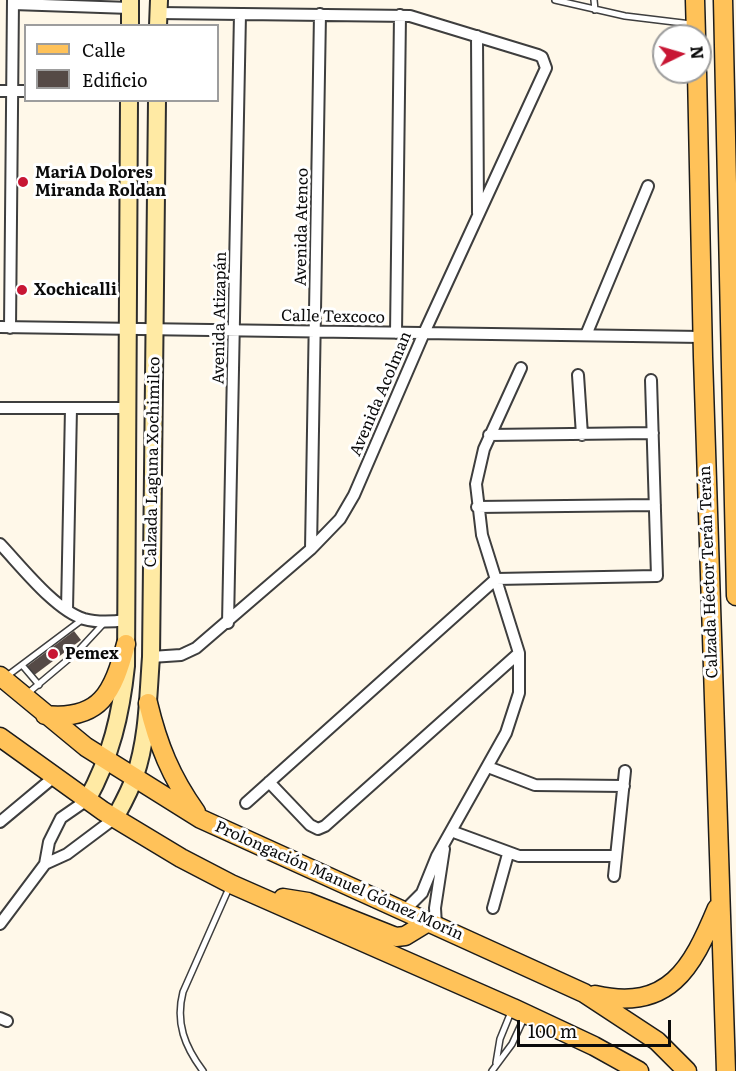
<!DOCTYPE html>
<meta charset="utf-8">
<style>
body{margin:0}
#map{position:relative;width:736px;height:1071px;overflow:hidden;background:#fff8e9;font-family:Literata,serif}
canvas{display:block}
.legend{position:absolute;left:24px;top:24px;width:195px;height:78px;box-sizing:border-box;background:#fff;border:2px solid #9d9d9d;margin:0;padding:8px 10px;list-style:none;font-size:18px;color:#0b0b0b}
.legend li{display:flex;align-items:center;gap:12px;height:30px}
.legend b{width:30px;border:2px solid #9d9d9d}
.north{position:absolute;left:652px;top:24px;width:60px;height:60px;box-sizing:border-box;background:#fff;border:2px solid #9d9d9d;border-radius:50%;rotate:85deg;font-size:16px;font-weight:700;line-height:24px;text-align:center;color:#0b0b0b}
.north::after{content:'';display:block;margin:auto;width:21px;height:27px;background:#c81634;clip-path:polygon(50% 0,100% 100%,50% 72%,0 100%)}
.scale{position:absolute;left:517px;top:1020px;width:154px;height:27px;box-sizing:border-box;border:3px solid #0b0b0b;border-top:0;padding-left:8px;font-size:18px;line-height:21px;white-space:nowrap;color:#0b0b0b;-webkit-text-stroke:4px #fff;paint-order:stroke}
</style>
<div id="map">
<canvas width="736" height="1071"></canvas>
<ul class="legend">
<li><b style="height:8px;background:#ffc259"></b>Calle</li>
<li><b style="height:16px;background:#554a46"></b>Edificio</li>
</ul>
<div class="north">N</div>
<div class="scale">100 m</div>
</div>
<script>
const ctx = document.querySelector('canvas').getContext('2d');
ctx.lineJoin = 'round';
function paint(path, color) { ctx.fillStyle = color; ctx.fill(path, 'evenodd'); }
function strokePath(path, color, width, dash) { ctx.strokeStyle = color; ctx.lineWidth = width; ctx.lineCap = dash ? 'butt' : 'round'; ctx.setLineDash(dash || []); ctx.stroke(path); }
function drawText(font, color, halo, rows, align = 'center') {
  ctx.font = font + ' Literata,serif'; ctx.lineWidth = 6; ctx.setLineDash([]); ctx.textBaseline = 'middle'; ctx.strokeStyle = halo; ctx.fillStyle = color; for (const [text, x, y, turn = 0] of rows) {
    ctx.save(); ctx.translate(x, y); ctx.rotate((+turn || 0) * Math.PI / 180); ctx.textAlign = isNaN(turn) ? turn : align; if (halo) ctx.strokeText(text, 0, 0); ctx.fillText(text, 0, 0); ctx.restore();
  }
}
const building = new Path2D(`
 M74,631L81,640L33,676L26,667Z`);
const lane = new Path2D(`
 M555,0L625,16L691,24
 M594,0L595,10
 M22,665L39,685
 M7,676L83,619
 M27,694L78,651L104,623
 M496,1063L500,1039L511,1012
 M203,1071C185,1047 175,1023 183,992L229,888
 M492,1071L512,1044L525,1016`);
const street = new Path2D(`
 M13,4L130,8
 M477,36L478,213
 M0,91H26
 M0,327L702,337
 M10,328L13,0
 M396,333L400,15
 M586,335L648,186
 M578,375L582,435
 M0,408H126
 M489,435L653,433
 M477,507L655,505
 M0,544C21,566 55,610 84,619C98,623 112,622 126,620
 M311,549L320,14
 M67,610L71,408
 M228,623L240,14
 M151,657L181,655L196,648L311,549L340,519L354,495L424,333L546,68L542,57L538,55L410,16L158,13
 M488,767L535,785L624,786
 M269,782L310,825L318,829L325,826L519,653
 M246,803L496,579L657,576L651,380
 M0,822L54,777
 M451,831L519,856H616
 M45,864L67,854L115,818
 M614,876L625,771
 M493,908L508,854
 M404,911L422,893L437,856L506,733L519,693V653L482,535L476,484L484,449L521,368
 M0,924L45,864L49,842L61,818L87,800
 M436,925L435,908L444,849
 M0,1018L7,1021`);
const secondary = new Path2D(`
 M130,26V0
 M158,26L159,0
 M87,800C111,757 121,714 126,666L129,100
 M115,818C122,805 130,791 135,776C148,738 148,696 151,657L157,100`);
const primary = new Path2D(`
 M695,0L696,36
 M723,0L736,596
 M697,72L703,357L726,1071
 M0,676L86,747L201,819L584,993L657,1041L687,1071
 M148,703C158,745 171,777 196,812
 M45,715C101,721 113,692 126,644
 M0,737L103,811L181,858L231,884L513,1008L594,1046L639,1071
 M283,898L308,902L396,937L405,936L428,922
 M595,995C669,1012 692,968 717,908`);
const markers = [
 [23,182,6,"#c81634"],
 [22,290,6,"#c81634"],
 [53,654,6,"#c81634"]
];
const poiNames = [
 ["MariA Dolores",35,173],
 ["Miranda Roldan",35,191],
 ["Xochicalli",34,290],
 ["Pemex",65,654]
];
const streetNames = [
 ["Avenida Atenco",302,227,-89],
 ["Calle Texcoco",333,317,1],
 ["Avenida Atizapán",220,318,-89],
 ["Avenida Acolman",381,394,-67],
 ["Calzada Laguna Xochimilco",153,462,-89],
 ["Calzada Héctor Terán Terán",709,572,-92],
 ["Prolongación Manuel Gómez Morín",339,881,24]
];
paint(building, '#554a46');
strokePath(lane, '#3e3e3e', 8);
strokePath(street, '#3e3e3e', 14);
strokePath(secondary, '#2d2d2d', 20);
strokePath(primary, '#1c1c1c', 21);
strokePath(lane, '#fff', 5);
strokePath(street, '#fff', 10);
strokePath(secondary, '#ffeaa4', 16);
strokePath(primary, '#ffc259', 18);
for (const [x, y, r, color] of markers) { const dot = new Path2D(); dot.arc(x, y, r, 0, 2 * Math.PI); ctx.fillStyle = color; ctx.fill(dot); strokePath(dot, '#fff', 2); }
drawText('bold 16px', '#0b0b0b', '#fff', poiNames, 'left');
drawText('16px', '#0b0b0b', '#fff', streetNames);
</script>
